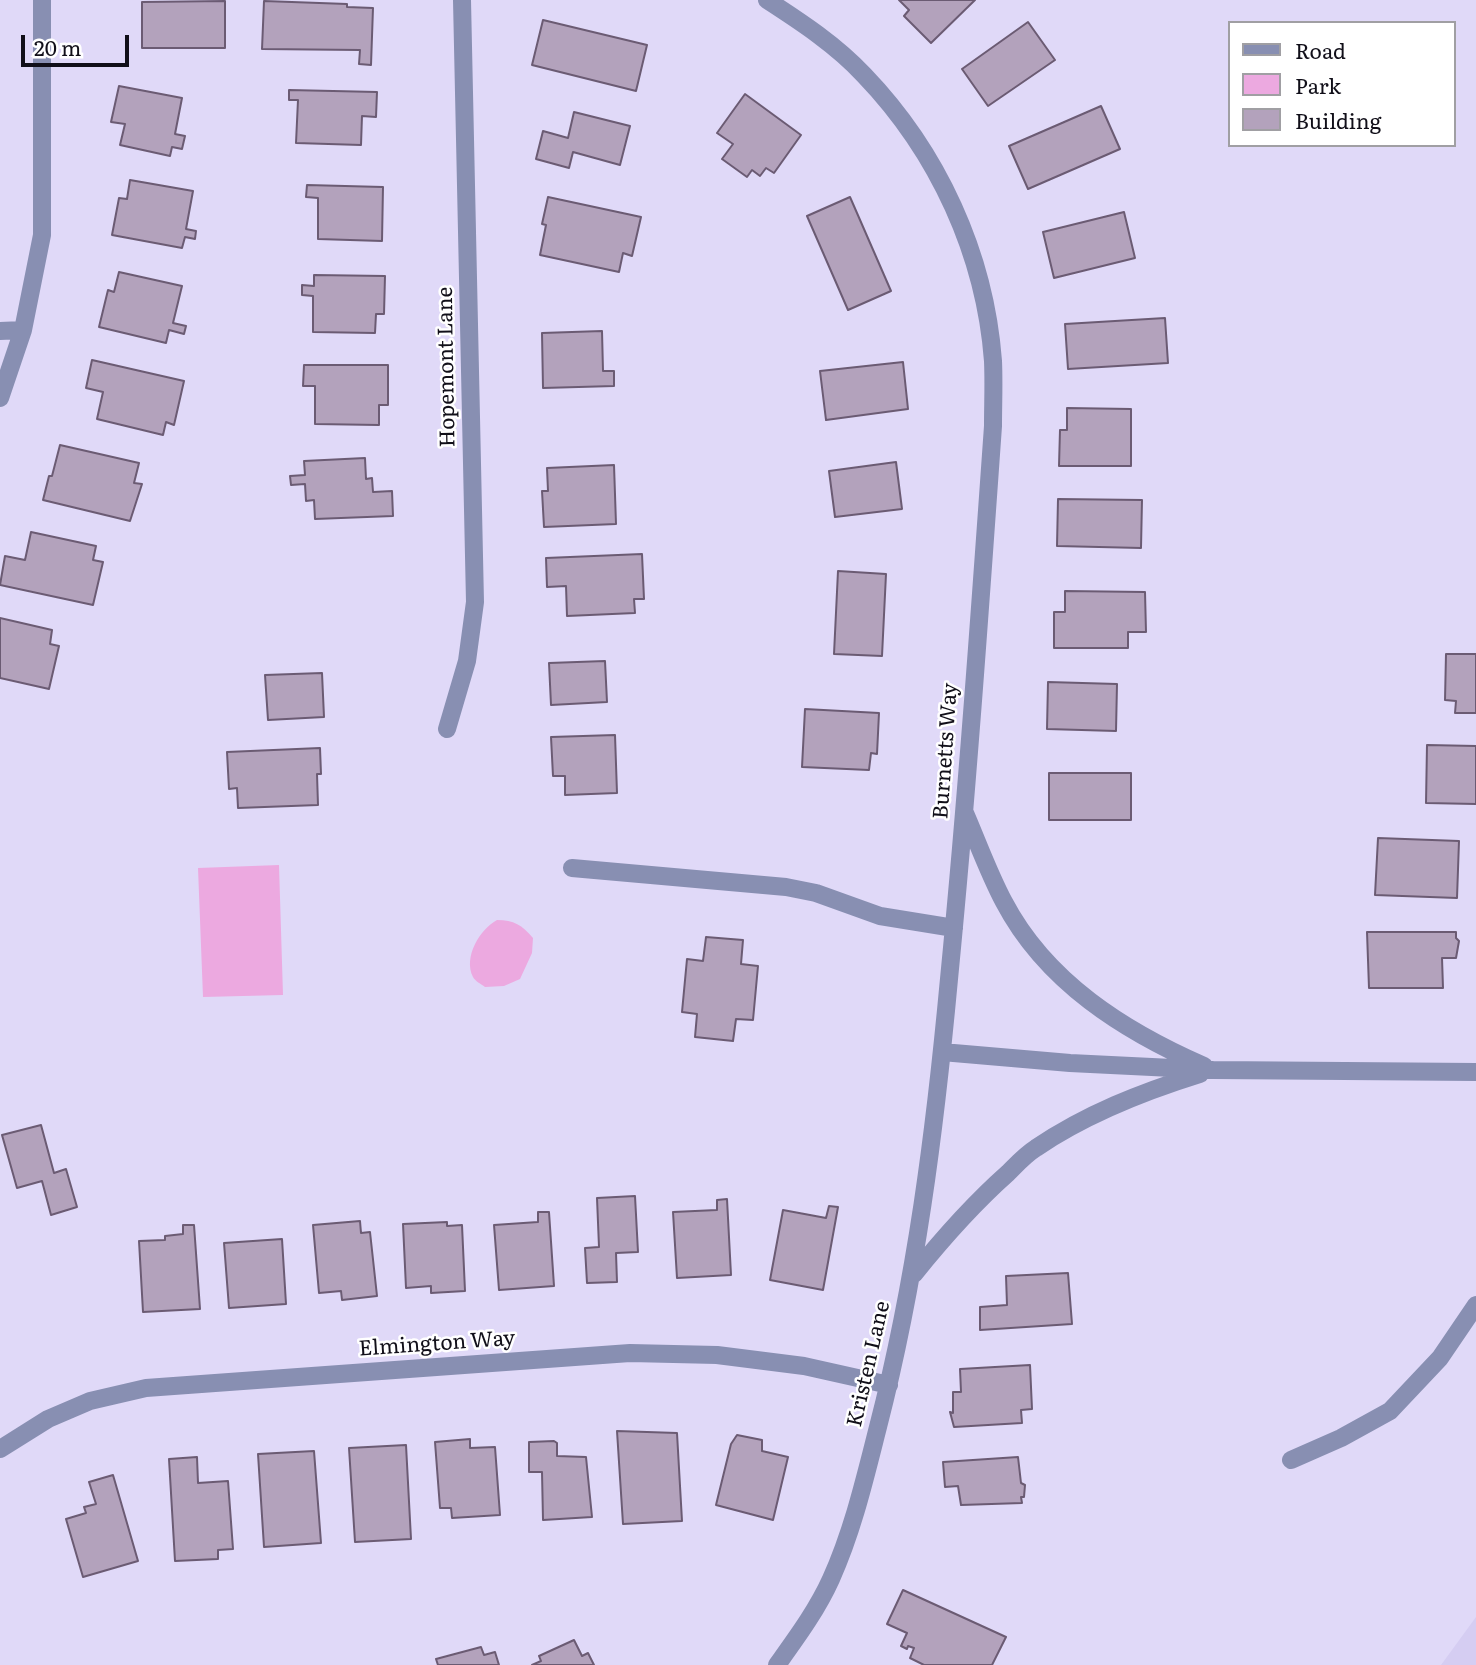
<!DOCTYPE html>
<style>
body{margin:0}
#map{position:relative;width:1476px;height:1665px;overflow:hidden;background:#e0d9f8;font-family:Literata,serif}
canvas{display:block}
.legend{position:absolute;left:1228px;top:21px;width:228px;height:126px;box-sizing:border-box;background:#fff;border:2px solid #a09fa3;margin:0;padding:9px 12px;list-style:none;font-size:21px;color:#110f19}
.legend li{display:flex;align-items:center;gap:14px;height:35px}
.legend b{width:35px;border:2px solid #a09fa3}
.scale{position:absolute;left:21px;top:35px;width:108px;height:32px;box-sizing:border-box;border:4px solid #110f19;border-top:0;padding-left:9px;font-size:21px;line-height:24px;white-space:nowrap;color:#110f19;-webkit-text-stroke:5px #fff;paint-order:stroke}
</style>
<div id="map">
<canvas width="1476" height="1665"></canvas>
<ul class="legend">
<li><b style="height:9px;background:#888fb2"></b>Road</li>
<li><b style="height:19px;background:#eca9e0"></b>Park</li>
<li><b style="height:19px;background:#b3a2bc"></b>Building</li>
</ul>
<div class="scale">20 m</div>
</div>
<script>
const ctx = document.querySelector('canvas').getContext('2d');
ctx.lineJoin = 'round';
function paint(path, color) { ctx.fillStyle = color; ctx.fill(path, 'evenodd'); }
function strokePath(path, color, width, dash) { ctx.strokeStyle = color; ctx.lineWidth = width; ctx.lineCap = dash ? 'butt' : 'round'; ctx.setLineDash(dash || []); ctx.stroke(path); }
function drawText(font, color, halo, rows, align = 'center') {
  ctx.font = font + ' Literata,serif'; ctx.lineWidth = 5; ctx.setLineDash([]); ctx.textBaseline = 'middle'; ctx.strokeStyle = halo; ctx.fillStyle = color; for (const [text, x, y, turn = 0] of rows) {
    ctx.save(); ctx.translate(x, y); ctx.rotate((+turn || 0) * Math.PI / 180); ctx.textAlign = isNaN(turn) ? turn : align; if (halo) ctx.strokeText(text, 0, 0); ctx.fillText(text, 0, 0); ctx.restore();
  }
}
const built = new Path2D(`
 M1476,1617V1665H1441Z`);
const green = new Path2D(`
 M279,865L283,995L203,997L198,868Z
 M497,920C514,920 522,925 533,938L532,953L520,979L504,986L485,987C481,984 475,981 473,977C463,957 480,929 497,920Z`);
const building = new Path2D(`
 M899,0H975L931,43L904,16L909,10Z
 M225,1V48H142V2Z
 M264,1L347,4V7L373,8L371,65L359,64L360,50L262,49Z
 M543,20L647,45L636,91L532,65Z
 M1028,22L1055,60L988,106L962,69Z
 M119,86L182,98L175,134L185,136L182,149L172,147L170,156L120,145L125,124L111,122Z
 M289,90L377,92L376,117L362,116L361,145L296,143L298,100H289Z
 M745,94L801,135L774,173L766,168L760,176L752,170L747,177L722,159L733,144L717,133Z
 M1101,106L1120,149L1028,189L1009,146Z
 M574,112L630,126L620,165L573,152L569,168L536,159L543,131L568,138Z
 M130,180L193,191L186,229L196,231L195,239L185,237L182,248L112,235L119,198L127,199Z
 M307,185L383,187L382,241L318,239V198L306,197Z
 M548,197L641,217L632,256L623,253L619,272L540,255L546,225L542,224Z
 M850,197L891,291L848,310L807,216Z
 M1124,212L1135,258L1054,278L1043,232Z
 M119,272L182,286L173,323L186,326L184,334L169,330L166,343L99,327L108,290L114,292Z
 M314,275L385,276L384,314H376L375,333L313,332V296L302,295V285L314,286Z
 M1165,318L1168,363L1068,369L1065,324Z
 M602,331L603,371H614V386L543,388L542,333Z
 M92,360L184,381L174,425L166,422L163,435L97,419L103,392L86,388Z
 M903,362L908,409L826,420L820,371Z
 M304,365H388V405H379V425L315,424V386H303Z
 M1067,408L1131,409V466H1059L1060,430H1067Z
 M60,445L139,463L134,483L142,484L130,521L43,500L49,476H52Z
 M365,458L366,479L372,478L373,492L392,491L393,516L315,519L314,500L306,501L305,484L291,485L290,476L305,475L304,461Z
 M896,462L902,509L835,517L829,471Z
 M614,465L616,524L544,527L542,491H548L547,468Z
 M1058,499L1142,500L1141,548L1057,546Z
 M31,532L96,546L93,560L103,562L93,605L0,585L5,556L25,560Z
 M642,554L644,599H634L635,613L567,616L566,586L547,587L546,558Z
 M838,571L886,574L882,656L834,654Z
 M1065,591L1145,592L1146,632H1128V648H1054V612H1065Z
 M0,618L52,630L50,644L59,646L49,689L0,678Z
 M1446,654H1476V713H1455L1456,701L1445,700Z
 M605,661L607,702L551,705L549,663Z
 M322,673L324,717L268,720L265,675Z
 M1048,682L1117,684L1116,731L1047,729Z
 M805,709L879,713L877,754L871,753L869,770L802,767Z
 M615,735L617,793L565,795V776H553L551,737Z
 M1427,745L1476,746V804L1426,803Z
 M320,748L321,774H317L318,805L238,808L237,788L229,789L227,752Z
 M1049,773H1131V820H1049Z
 M1378,838L1459,841L1457,898L1375,895Z
 M1367,932H1456V938L1459,941L1456,958H1442L1443,988H1369Z
 M706,937L743,940L741,964L758,966L753,1020L736,1019L733,1041L695,1037L697,1014L682,1012L687,959L703,961Z
 M41,1125L54,1173L66,1169L77,1207L51,1215L42,1181L17,1188L2,1135Z
 M635,1196L638,1252L616,1253L617,1282L587,1283L585,1248L599,1247L597,1198Z
 M727,1199L731,1275L677,1278L673,1212L717,1210V1200Z
 M829,1206L838,1207L823,1290L770,1280L783,1210L826,1218Z
 M538,1212H549L554,1286L499,1290L494,1225L538,1222Z
 M360,1221L361,1233L370,1232L377,1296L342,1300L341,1291L319,1293L313,1225Z
 M447,1222V1226L462,1225L465,1291L431,1293V1286L406,1288L403,1224Z
 M183,1225H194L200,1309L143,1312L139,1241L165,1240V1236L183,1234Z
 M282,1239L286,1304L229,1308L224,1243Z
 M1068,1273L1072,1324L980,1330V1307L1007,1305L1006,1276Z
 M1030,1365L1032,1409L1021,1410L1022,1423L954,1427L950,1412L953,1413V1392H961L960,1369Z
 M617,1431L677,1433L682,1521L623,1524Z
 M737,1435L762,1440V1451L788,1457L773,1520L716,1505L731,1444Z
 M470,1439V1448L495,1447L500,1515L452,1518L451,1508H440L435,1442Z
 M554,1441L557,1443V1456L586,1457L592,1517L543,1520L542,1472H529V1442Z
 M406,1445L411,1539L355,1542L349,1448Z
 M314,1451L321,1543L264,1547L258,1454Z
 M197,1457L198,1483L228,1481L233,1549L218,1550V1559L175,1561L169,1459Z
 M1018,1457L1021,1483L1025,1485L1024,1497H1021L1022,1503L961,1505L958,1486L945,1487L943,1462Z
 M113,1475L138,1561L83,1577L66,1519L86,1513L84,1507L96,1504L89,1482Z
 M903,1590L1006,1637L992,1665H924L910,1658L914,1648L908,1646L907,1649L901,1646L907,1633L887,1624Z
 M574,1640L582,1656L588,1653L594,1665H532L541,1661L539,1656Z
 M481,1647L484,1655L495,1652L499,1665H438L436,1659Z`);
const minor = new Path2D(`
 M767,0C801,22 836,45 864,75C938,152 985,254 993,361C994,383 993,404 993,426C980,610 967,795 949,979C935,1130 916,1280 878,1427C865,1478 853,1530 831,1579C817,1610 797,1637 777,1665
 M0,331L23,330
 M0,398L23,330L42,235V0
 M447,729L467,661L475,602L462,0
 M965,813C978,843 989,874 1004,902C1046,982 1124,1031 1204,1066
 M572,868L786,887L816,893L880,916L954,928
 M942,1052L1070,1063L1213,1070L1476,1072
 M914,1274C943,1238 973,1204 1008,1173C1017,1164 1025,1155 1036,1148C1086,1114 1142,1092 1200,1074
 M0,1449L48,1419L90,1401L146,1388L630,1353L717,1355L804,1366L889,1385
 M1291,1460L1341,1438L1390,1411L1440,1358L1476,1305`);
const streetNames = [
 ["Hopemont Lane",447,367,-91],
 ["Burnetts Way",946,751,-86],
 ["Elmington Way",437,1344,-4],
 ["Kristen Lane",869,1364,-77]
];
paint(built, '#d5cdf2');
paint(green, '#eca9e0');
paint(building, '#b3a2bc');
strokePath(building, '#6b5b73', 2);
strokePath(minor, '#888fb2', 18);
drawText('21px', '#110f19', '#fff', streetNames);
</script>
